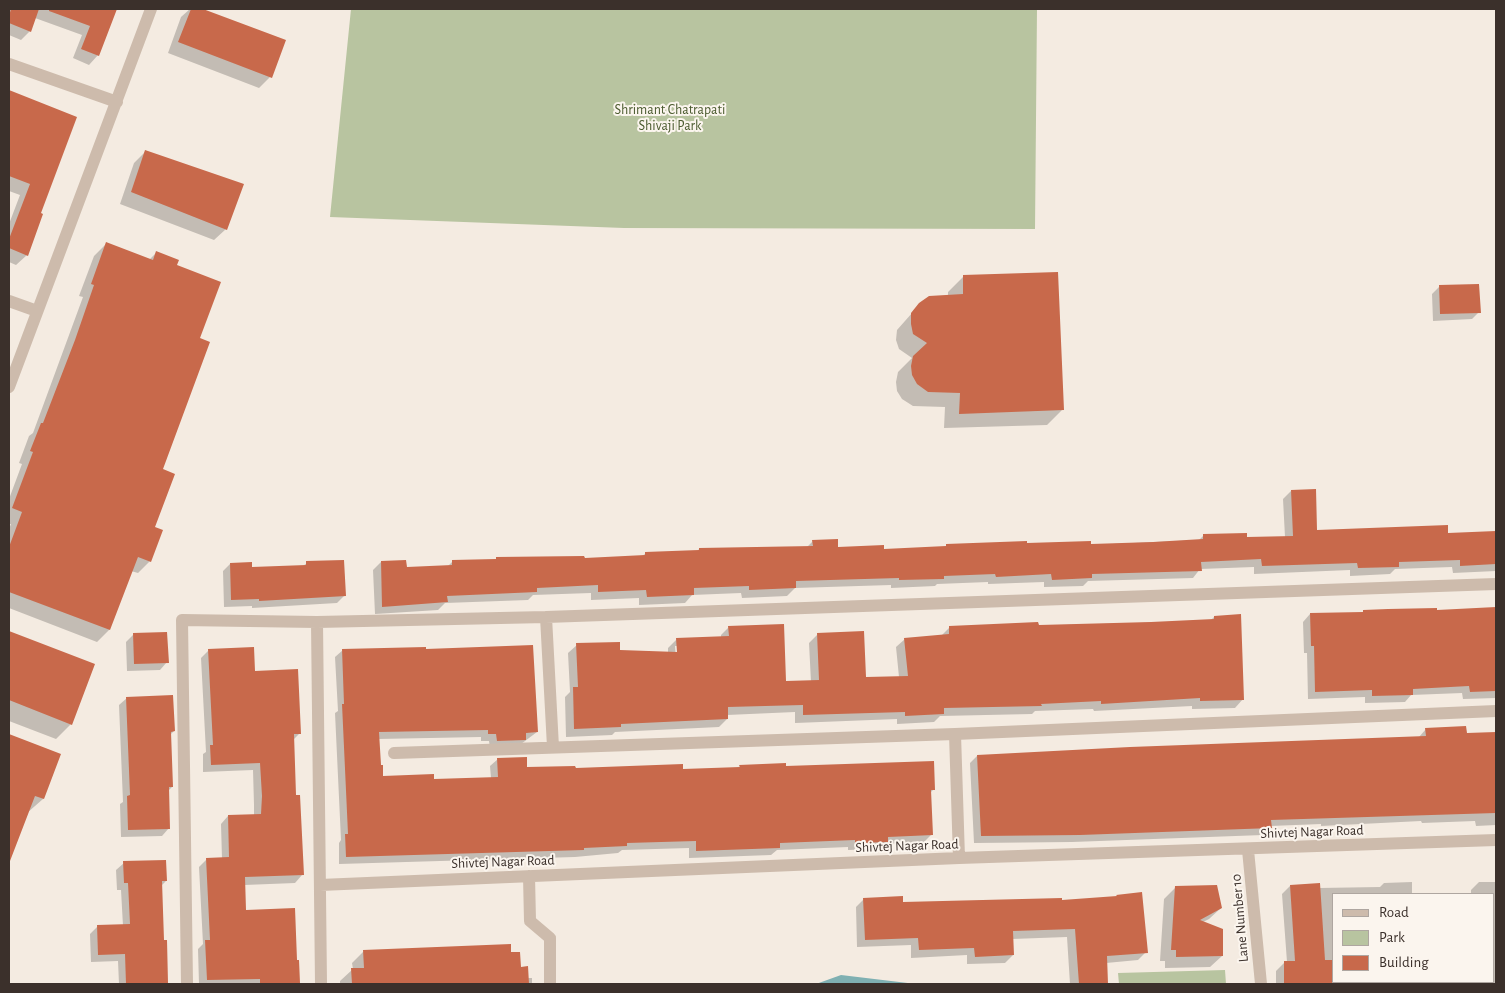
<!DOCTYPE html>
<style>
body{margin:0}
#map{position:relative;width:1505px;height:993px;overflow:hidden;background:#f4ebe1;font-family:"Alegreya Sans",sans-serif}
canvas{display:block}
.frame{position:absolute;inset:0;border:10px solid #3b302b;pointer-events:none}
.legend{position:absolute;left:1332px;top:893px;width:162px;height:90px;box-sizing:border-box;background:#fbf5ee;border:1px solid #aea6a0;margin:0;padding:6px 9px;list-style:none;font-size:15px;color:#3b302b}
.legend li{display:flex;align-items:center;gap:10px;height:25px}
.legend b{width:25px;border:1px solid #aea6a0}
</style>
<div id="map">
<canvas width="1505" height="993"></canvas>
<div class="frame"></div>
<ul class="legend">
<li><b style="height:6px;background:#cdbbac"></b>Road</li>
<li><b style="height:14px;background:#b8c4a0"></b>Park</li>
<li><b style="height:14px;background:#c8694b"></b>Building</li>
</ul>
</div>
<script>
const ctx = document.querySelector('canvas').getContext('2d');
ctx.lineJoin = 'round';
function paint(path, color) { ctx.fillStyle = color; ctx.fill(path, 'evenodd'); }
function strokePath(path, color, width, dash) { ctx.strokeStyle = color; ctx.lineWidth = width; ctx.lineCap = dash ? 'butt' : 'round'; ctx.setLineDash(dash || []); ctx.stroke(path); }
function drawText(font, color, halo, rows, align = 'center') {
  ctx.font = font + ' "Alegreya Sans",sans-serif'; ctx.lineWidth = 4; ctx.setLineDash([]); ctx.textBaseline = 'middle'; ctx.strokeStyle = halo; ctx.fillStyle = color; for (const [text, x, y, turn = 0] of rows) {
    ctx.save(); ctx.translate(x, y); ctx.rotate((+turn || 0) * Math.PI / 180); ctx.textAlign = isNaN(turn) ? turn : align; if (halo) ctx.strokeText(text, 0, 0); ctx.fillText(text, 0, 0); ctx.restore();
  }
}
const green = new Path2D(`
 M351,9H1037L1035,229L624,228L330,217Z
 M1225,970L1226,984H1119L1118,973Z`);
const water = new Path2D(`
 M841,975L916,984H816Z`);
const shadow = new Path2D(`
 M9,9H116L98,55L89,65L73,58L82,35L35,18L30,31L21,40L9,35Z
 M190,9H200L284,41L270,77L259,88L168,53L181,17Z
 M9,91L75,118L39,214L27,255L16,265L9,262V224L20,195L9,191Z
 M145,152L226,229L214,240L120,204L134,163Z
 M107,243L149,260L157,252L175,266L199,338L162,470L150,561L138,573L131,571L109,630L97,642L9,608V529L11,524H9V499L22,464L19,463L29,436L33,433L83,297L79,296L94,256Z
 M963,277L1062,410L1047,425L944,428L945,407L913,406L902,399L897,391L896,382L898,372L912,358L899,349L896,340L897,330L920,304L948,296V292Z
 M1439,287L1479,312L1472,319L1433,321L1432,294Z
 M1291,491L1316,531L1447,534L1496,532V571L1453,573L1452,567L1395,569L1390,574L1350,576V570L1254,574V567L1200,569L1193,578L1088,581L1083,586L1044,587V582L988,584V582L937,584L935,586L891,588V585L795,588L787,596L742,598L741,593L692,595L685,603L639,605V598L591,600V593L533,595L528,600L445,603L438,610L375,614L373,570L381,562L405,568L447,567L453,561L495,560L497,558L583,559L642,556L645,554L697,552L699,549L807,547L813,541L837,548L883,550L944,548L947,545H1089L1199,540L1204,535L1246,539L1285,537L1283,499Z
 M307,563L345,595L337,603L252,608V606L224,607L223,571L230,564L251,568L303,566Z
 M1496,609V698L1463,699L1462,693L1411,695L1405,702L1365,703V697L1308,699L1307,653H1304L1303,622L1310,614L1361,613L1364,611H1436Z
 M1214,617L1243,699L1235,708L1192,709V706L1094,711L1093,709L1035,711L1032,714L940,716L934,722L897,724V719L795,723V712L727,715V719L719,727L615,732L612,735L566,737L565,697L570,692L568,653L577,645L619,651L668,653V648L677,639L721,638V635L729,627L785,683L811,682L809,643L818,634L864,679L899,677L896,647L905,639L941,636L949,628L1210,621ZM675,646H678V658L676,659Z
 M9,633L94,665L71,724L56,739L9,721Z
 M134,634L167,662L160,670L127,671L126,642Z
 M209,650L254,672L299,734L293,740L295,796L302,875L295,883L244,885L245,911L298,982L296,984H199L198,949L203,944L199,867L207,859H222L221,824L228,816L254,815V805L253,770L203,772V754L206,752L201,658Z
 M343,650L537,732L517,747L490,748L489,741H481V737L378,739L382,777L433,781L491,778L490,766L498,759L526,768L682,770L737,768L740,766L785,768L934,789L930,793L932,834L924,842L885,844L879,849L848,850V847L777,850L771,855L689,858V848L622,850L618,853L575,857L339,864V843L341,840L335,713L338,711L335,657Z
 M127,698L174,731L170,735L172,787L168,791L169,828L162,836L121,837L120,804L123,802L119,705Z
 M1426,729L1466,735L1496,733V825L1476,826L1475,821L1422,823L1421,821L1321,826V824L1270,826L1263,835L1072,842L974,843L970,763L977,756L1419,737Z
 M9,735L59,754L43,799L27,813L9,861Z
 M124,863L166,881L161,886L163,942L167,983L166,984H119L118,961L91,962L90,934L97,927L123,926L121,890H117L116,870Z
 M1412,882V894H1334V982H1494V894H1471V890L1479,882H1496V984H1276V971L1284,963L1287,962L1282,894L1290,886L1319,888L1380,887L1384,883Z
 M1175,888L1221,908L1209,919L1203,922L1222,956L1210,967L1165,968V961H1160L1164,899Z
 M1117,896L1146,952L1138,960L1106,963L1107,984H1070L1067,937L1012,939L1013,955L1005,963L967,964V955L911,958V945L857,947L856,907L864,899L902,903L1061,902L1115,898Z
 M363,952L510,954L528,978H532V984H340V981L353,969L352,963Z`);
const building = new Path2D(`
 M11,9H39L31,32L9,23V16Z
 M49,9H117L99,56L81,49L90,26L49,11Z
 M191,9H203L286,40L272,78L178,42Z
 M9,90L77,117L41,213L43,214L28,256L9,248V239L30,184L9,176Z
 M145,150L244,184L227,230L131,192Z
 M106,242L153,260L156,251L179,260L177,265L221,282L200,338L210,342L163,469L175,474L155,527L163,530L151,562L138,557L110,630L9,592V547L22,512L12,508L33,452L30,451L41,423H43L75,340L94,285L91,284Z
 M1058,272L1064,410L959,414L960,393L928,392L917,384L912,375L911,366L913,356L927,343L913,334L911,324V313L919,303L929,296L963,294V275Z
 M1479,284L1481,313L1440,314L1439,285Z
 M1316,489L1317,530L1448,525V533L1496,531V564L1460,566V560L1399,562V567L1358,568L1357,563L1262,566L1261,559L1201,562L1202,571L1092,574V578L1052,580L1051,574L996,577L995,574L944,576V579L899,580V578L796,581V588L749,590V586L694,588V595L647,597L646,590L598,592V585L537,588V592L447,596L448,602L382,607L381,561L406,560L407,567L452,565V560L496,559V557L584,556L585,558L645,555V552L699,550V548L813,546L812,540L838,539V547L884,545V549L946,546V544L1027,541V543L1091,541V544L1153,542L1203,539V534L1247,533V537L1293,536L1291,490Z
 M344,560L346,596L259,601V599L231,600L230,563L252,562V567L306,565V561Z
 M1496,607V691L1470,692L1469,686L1413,689V695L1372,696V690L1315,692L1314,646H1311L1310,613L1363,612V610L1388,609L1437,608V610Z
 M1241,614L1244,700L1200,701V698L1101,704V701L1041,704L1042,706L944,708V714L905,716V712L803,715V705L728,707V719L621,724V727L574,729L573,687H578L576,643L620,642V650L677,652L676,638L729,636L728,626L784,624L786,681L819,680L817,633L864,631L866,677L908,676L904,638L949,634V626L1038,622L1039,625L1151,622L1214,619V616Z
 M9,631L95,664L72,725L9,700Z
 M167,632L169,663L134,664L133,633Z
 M533,645L538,732L526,733V740L497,741L496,734H488V730L379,732L381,765H383V776L434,774V779L498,777L497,758L527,757V767L575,766L576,768L683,764V769L740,767L739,765L786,763V766L934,761L935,790H931L933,835L888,837V842L855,843V840L780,843V848L696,851V841L627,843V846L584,848V850L346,857L345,834H348L342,704H344L342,649L426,647V649Z
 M254,647L255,671L298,669L301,734H294L296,795H300L304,875L245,877L246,910L295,908L297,960H299L300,983L260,984V979L207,980L205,940H210L206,858L229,857L228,815L261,814L262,796L260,763L211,765L210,745H213L208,649Z
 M173,695L175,731L171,732L173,787H169L170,829L128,830L127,796L130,795L126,697Z
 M1466,726L1467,733L1496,732V813L1271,820L1272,828L1080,835L981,836L977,755L1130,747L1426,736L1425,728Z
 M9,734L61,754L44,799L35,796L10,861H9Z
 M166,860L167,881H162L164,940H167L168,983L126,984L125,954L98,955L97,925L130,924L128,883H124L123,861Z
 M1320,883L1325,960H1334V984H1284V961H1295L1290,885Z
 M1217,885L1222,908L1200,920L1223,929V956L1176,957V950H1171L1175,886Z
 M1142,892L1148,953L1107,956L1108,984H1079L1075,929L1013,931L1014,955L975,957L974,948L919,950L918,938L865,940L863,898L903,896V902L1062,898V900L1117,896L1116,895Z
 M511,944V952H520L521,967L528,966L529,984H352L351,968H364L363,950Z`);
const minor = new Path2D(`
 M9,64L117,102
 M9,301L37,311
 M9,387L151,9
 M546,617L553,747
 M317,622L321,984
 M955,734L959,858
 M394,753L955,734L1496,711
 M1248,850L1261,984
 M529,876L530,921L550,938V984
 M320,885L959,858L1496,840
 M187,984L182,620L317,622L546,617L1496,584`);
const parkNames = [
 ["Shrimant Chatrapati",670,110],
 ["Shivaji Park",670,126]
];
const streetNames = [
 ["Shivtej Nagar Road",1312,832,-2],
 ["Shivtej Nagar Road",907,846,-2],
 ["Shivtej Nagar Road",503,862,-2],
 ["Lane Number 10",1240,918,-95]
];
paint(green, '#b8c4a0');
paint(water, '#7fb0b2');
paint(shadow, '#0003');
paint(building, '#c8694b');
strokePath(minor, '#cdbbac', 12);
drawText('14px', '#4a5a2e', '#fbf5ee', parkNames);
drawText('14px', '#3b302b', '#fbf5ee', streetNames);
</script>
